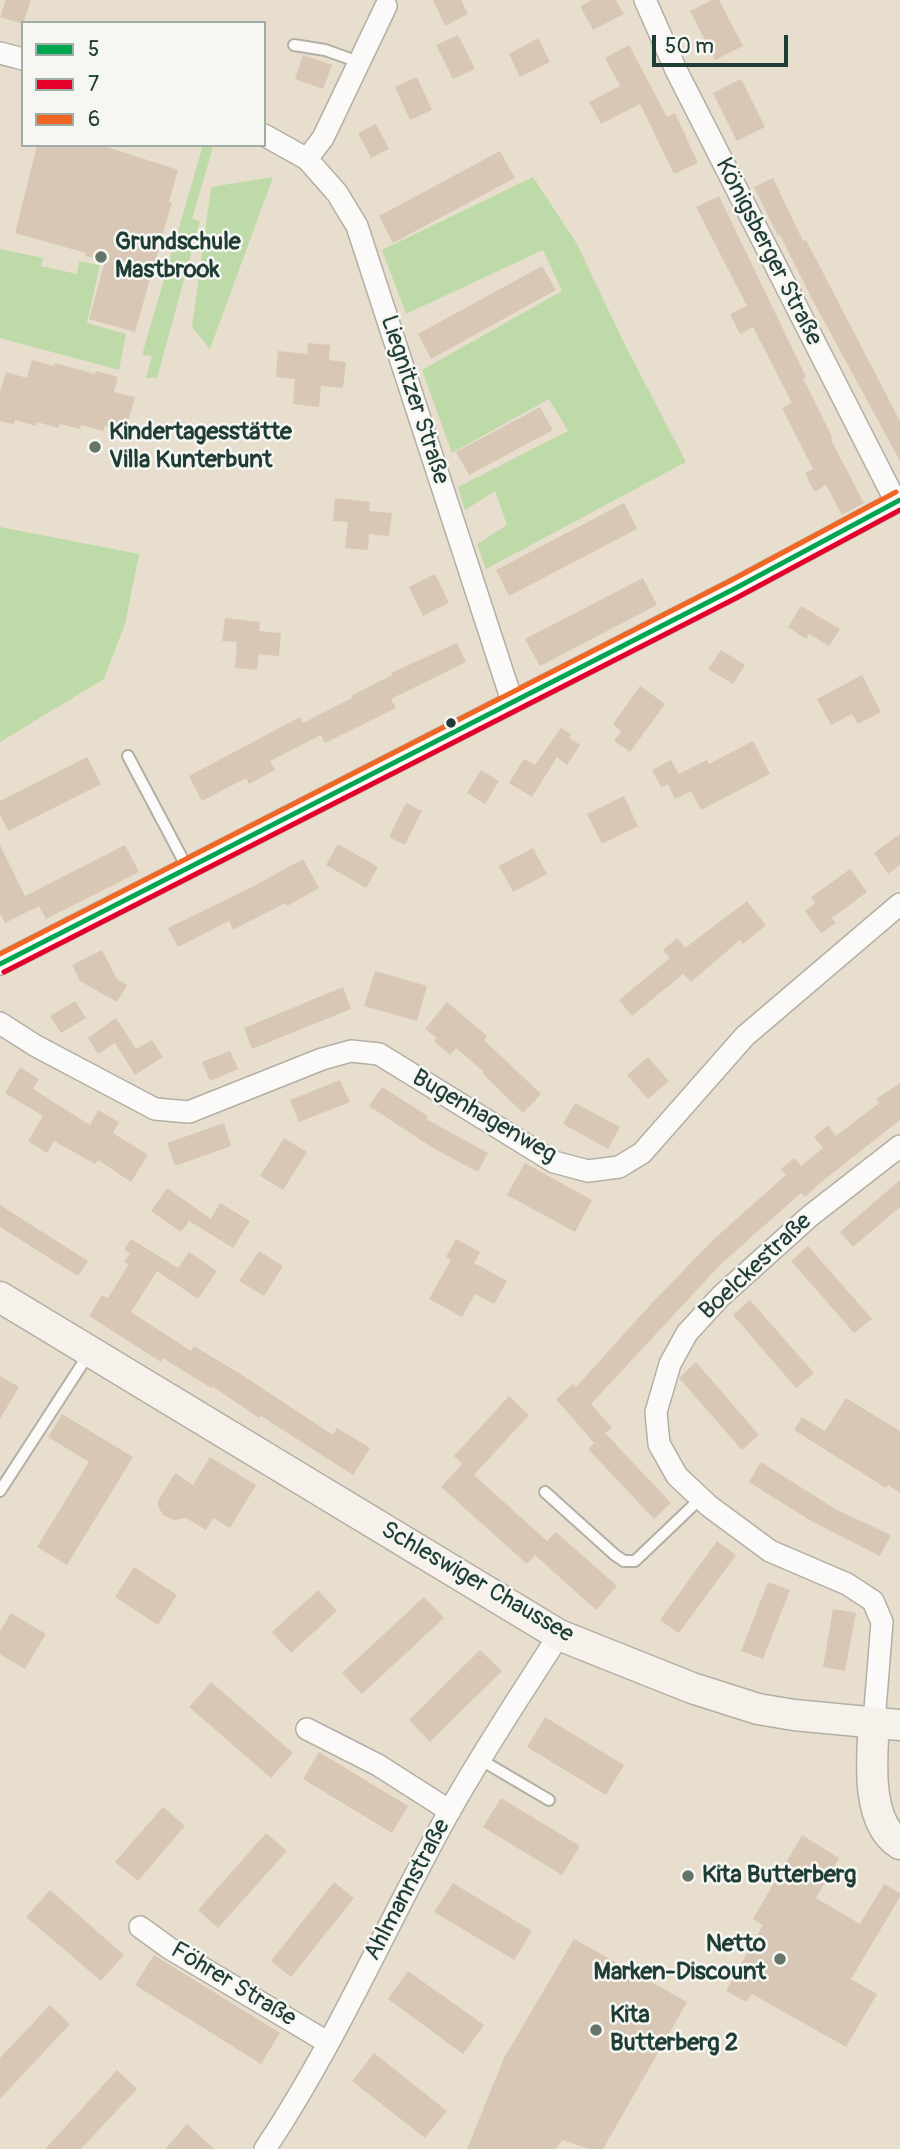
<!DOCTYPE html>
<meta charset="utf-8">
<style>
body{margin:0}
#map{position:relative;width:900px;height:2149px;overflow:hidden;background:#e8dece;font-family:Pangolin,sans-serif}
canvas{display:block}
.legend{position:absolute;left:21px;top:21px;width:245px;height:126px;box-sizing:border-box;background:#f6f6f2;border:2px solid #a0aca6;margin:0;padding:9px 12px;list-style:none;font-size:21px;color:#1f3d34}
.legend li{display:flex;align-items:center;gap:14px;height:35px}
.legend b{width:35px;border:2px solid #a0aca6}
.scale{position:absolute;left:652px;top:35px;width:136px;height:32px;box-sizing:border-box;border:4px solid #1f3d34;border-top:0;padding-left:9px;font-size:21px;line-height:24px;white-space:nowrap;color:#1f3d34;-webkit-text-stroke:5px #f6f6f2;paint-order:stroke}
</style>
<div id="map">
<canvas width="900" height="2149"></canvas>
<ul class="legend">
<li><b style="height:9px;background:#00a651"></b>5</li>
<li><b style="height:9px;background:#e4002b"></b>7</li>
<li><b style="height:9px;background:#f26522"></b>6</li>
</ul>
<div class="scale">50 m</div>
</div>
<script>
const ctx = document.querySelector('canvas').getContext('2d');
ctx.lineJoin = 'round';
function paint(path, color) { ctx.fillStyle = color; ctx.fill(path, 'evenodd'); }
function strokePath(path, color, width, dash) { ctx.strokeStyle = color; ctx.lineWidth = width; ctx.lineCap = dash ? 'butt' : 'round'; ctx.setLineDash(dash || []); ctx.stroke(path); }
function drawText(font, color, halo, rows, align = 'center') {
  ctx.font = font + ' Pangolin,sans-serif'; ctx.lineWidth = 5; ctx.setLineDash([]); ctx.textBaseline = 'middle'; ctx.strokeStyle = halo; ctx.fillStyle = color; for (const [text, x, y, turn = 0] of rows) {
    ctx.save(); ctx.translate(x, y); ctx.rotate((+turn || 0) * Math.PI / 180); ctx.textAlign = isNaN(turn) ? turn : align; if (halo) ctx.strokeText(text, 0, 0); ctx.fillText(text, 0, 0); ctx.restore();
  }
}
const green = new Path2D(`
 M203,145L213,147L192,219L200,221L157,378H146L152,356L142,355Z
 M273,177L210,349L192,327L211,187Z
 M533,177L577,244L624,343L686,462L486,569L477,544L507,525L495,491L465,510L458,487L568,431L549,399L452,453L422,370L562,291L543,250L406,314L382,250Z
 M0,249L43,258L41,266L77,274L79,261L100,265L87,323L126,334L119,370L0,338Z
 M0,527L139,554L125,624L104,679L0,742Z`);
const building = new Path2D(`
 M6,0H31L23,24L0,17Z
 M433,0H461L468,14L445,26Z
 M592,0H616L624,14L593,30L580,6Z
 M712,0H719L743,46L715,60L690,11Z
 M458,35L475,69L453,79L436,45Z
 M538,38L550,62L520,77L509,54Z
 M629,45L667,117L675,113L698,163L674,174L640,104L601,124L589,102L620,86L605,58Z
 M303,55L332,65L323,89L295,79Z
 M417,77L432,110L410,120L395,87Z
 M741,79L765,127L737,141L713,93Z
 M376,124L389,149L371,158L358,133Z
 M37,145H101L178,170L169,202H172L135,332L89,319L105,261L85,256L86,253L15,233Z
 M500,151L515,178L393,243L379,216Z
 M773,178L803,241L806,240L900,421V461L812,299L780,235L778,236L754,187Z
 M719,196L806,377L803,378L833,439L831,440L864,503L842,515L826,485L814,492L805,473L813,469L782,408L792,403L753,327L740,334L730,314L747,306L696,207Z
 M542,266L556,290L431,359L418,334Z
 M308,343L330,345L329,360L346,362L343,388L321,386L319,407L293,404L295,379L276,377L278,351L307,354Z
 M32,360L54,366L55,363L95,374L96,371L118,377L114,392L135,397L125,432L105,426L103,431L81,425L80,429L60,424L58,428L37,422L36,426L15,420L14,424L0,421V392L6,372L27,378Z
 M540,407L553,430L469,475L456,452Z
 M335,498L370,502L369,511L392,513L389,536L369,534L368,550L345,548L348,522L333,521Z
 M624,503L637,529L509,596L496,570Z
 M435,574L449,603L423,616L409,587Z
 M643,578L657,605L540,666L525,639Z
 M801,606L840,629L829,646L809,634L806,639L788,627Z
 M225,618L260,622L259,631L281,633L279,656L259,654L257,670L235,668L237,642L222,641Z
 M457,643L466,662L391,699L396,708L325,743L321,735L270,761L275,770L249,784L246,778L202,801L189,776L300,717L303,723L352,698L351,696L392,675L391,673Z
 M721,650L745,665L733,684L708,669Z
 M862,675L881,712L858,724L852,714L831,725L817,699Z
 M640,686L665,704L630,752L614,741L621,731L613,724Z
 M561,728L571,734L569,738L580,745L567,765L557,757L532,797L509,783L524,759L535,765Z
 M753,741L770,774L701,810L691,791L675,799L668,784L661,787L652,770L671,760L679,774L707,760L709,764Z
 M87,757L101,784L8,831L0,815V801Z
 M481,770L499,781L485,804L467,793Z
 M624,796L638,826L602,844L587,814Z
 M406,803L422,811L405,845L389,837Z
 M900,834V865L888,874L874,853Z
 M338,844L378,867L366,888L326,865Z
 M0,845L25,896L125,845L139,872L46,919L39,906L5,923L0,913Z
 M533,848L547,874L513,892L499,866Z
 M303,859L319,888L287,906L285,903L233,930L229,921L178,947L168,928L254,886Z
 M850,869L867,892L832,918L836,923L821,933L805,911L815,903L811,897Z
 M747,901L766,925L743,944L740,940L691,982L683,974L632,1016L619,1000L670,958L663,950L677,938L685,948Z
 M102,950L117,979L127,985L117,1002L80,981L72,965Z
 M375,971L427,986L417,1021L364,1006Z
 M343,987L351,1009L252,1049L244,1028Z
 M75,1001L86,1018L61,1033L50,1016Z
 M447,1002L487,1036L484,1040L541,1094L523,1113L483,1074L484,1072L456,1048L450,1055L434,1041L437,1038L425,1029Z
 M116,1018L136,1049L152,1040L163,1057L135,1075L115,1043L98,1054L88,1038Z
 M230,1051L238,1069L210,1081L202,1062Z
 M648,1057L669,1081L648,1099L627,1075Z
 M20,1067L39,1079L33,1089L90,1125L98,1110L119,1122L113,1133L148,1155L131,1182L98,1160L95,1164L54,1141L47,1153L28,1141L43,1116L5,1093Z
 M340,1080L350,1102L299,1122L290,1100Z
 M900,1083V1120L820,1183L805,1197L801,1193L721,1264L591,1404L612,1428L605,1433L671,1503L654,1519L588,1449L594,1443L556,1399L573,1384L576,1387L651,1304L714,1239L786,1175L781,1169L794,1158L801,1166L823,1148L814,1137L828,1125L836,1136L879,1103L876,1099Z
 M382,1087L428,1116L426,1119L488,1153L478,1172L433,1148L369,1106Z
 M575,1103L620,1127L608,1149L563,1124Z
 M224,1123L231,1146L175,1166L167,1143Z
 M284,1138L307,1152L283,1190L260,1176Z
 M525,1163L592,1200L575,1232L507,1195Z
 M900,1180V1207L853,1247L840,1232Z
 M167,1188L211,1219L220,1203L250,1221L233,1248L189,1221L181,1232L151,1211Z
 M0,1205L88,1261L78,1276L0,1227Z
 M131,1239L178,1268L189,1252L217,1271L198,1299L157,1271L131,1312L191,1351L194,1346L242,1375L333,1435L337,1428L370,1448L353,1475L261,1416L259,1418L212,1386L211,1388L163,1358L161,1362L89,1316L102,1295L108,1298L129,1264L124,1262L130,1253L124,1250Z
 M456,1239L480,1252L474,1263L507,1281L494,1304L475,1294L462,1317L429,1299L451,1260L446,1257Z
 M808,1246L872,1319L854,1333L791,1261Z
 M259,1251L283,1266L264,1296L239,1281Z
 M750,1300L814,1373L796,1388L733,1315Z
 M696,1362L759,1435L742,1450L679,1378Z
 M0,1376L19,1387L0,1419Z
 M509,1396L529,1415L474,1475L547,1541L556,1532L617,1586L596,1610L535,1555L527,1564L441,1487L462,1464L454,1456Z
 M846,1398L900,1431V1493L888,1485L886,1488L794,1430L802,1417L825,1431Z
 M62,1414L133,1457L67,1565L37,1547L89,1462L48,1437Z
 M210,1457L256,1485L230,1528L213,1518L206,1530L186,1518L174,1520L163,1515L158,1506V1501L175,1473L193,1485Z
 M761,1462L837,1510L891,1535L880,1556L811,1521L749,1482Z
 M717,1541L736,1555L679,1633L660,1620Z
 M134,1567L177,1595L158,1625L115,1597Z
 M768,1582L790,1590L763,1659L741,1651Z
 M318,1590L337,1611L291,1653L272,1632Z
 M424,1597L444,1618L362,1694L342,1673Z
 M833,1609L856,1613L845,1671L823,1667Z
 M11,1613L46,1634L25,1669L0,1654V1631Z
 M480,1650L502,1671L430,1742L409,1720Z
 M211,1682L293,1753L271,1778L189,1707Z
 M545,1717L624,1765L606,1795L527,1747Z
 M319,1752L408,1806L392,1833L303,1779Z
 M501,1798L580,1846L562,1875L483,1827Z
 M163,1807L185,1826L138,1881L115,1862Z
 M266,1833L287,1851L218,1928L198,1910Z
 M802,1835L839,1858L816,1898L860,1924L884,1884L900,1893V1897L851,1979L877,1994L846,2047L752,1994L746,2002L726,1991L763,1925L753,1919Z
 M334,1882L354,1898L291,1977L271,1961Z
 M453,1883L532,1931L514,1960L434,1912Z
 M50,1890L124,1955L101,1981L26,1917Z
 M574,1939L687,2002L603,2149H589L563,2140L555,2149H467L504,2058Z
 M154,1955L280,2033L261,2064L135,1985Z
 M408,1971L484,2025L463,2054L388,1999Z
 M50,2005L70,2024L0,2099V2058Z
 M374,2053L447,2111L425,2138L352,2081Z
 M117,2070L137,2089L81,2149H45Z
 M187,2124L214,2149H165Z`);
const lane = new Path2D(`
 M294,45L325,50L359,62
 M128,756L181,856L186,869
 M0,1491L90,1352
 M545,1492L615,1555L624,1561H635L701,1498
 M481,1760L549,1800`);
const street = new Path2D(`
 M645,0L676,70L896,502
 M0,53L23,59
 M264,135L307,159L337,193L357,226L512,701
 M307,159L323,138L386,6
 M0,964L734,589L900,500
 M0,1023L36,1046L155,1109L189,1112L322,1059L351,1051L379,1054L554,1162L588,1171L619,1167L642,1153L745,1036L900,904
 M874,1722L882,1622L873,1601L847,1584L770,1551L709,1506L677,1476L659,1444L656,1412L670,1364L687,1333L721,1296L810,1216L900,1146
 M307,1729L378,1765L450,1811
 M140,1927L169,1948L327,2042
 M265,2149C336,2043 387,1923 449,1812C483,1751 522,1693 559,1635`);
const secondary = new Path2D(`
 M0,1297L559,1635L692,1688L758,1709L794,1715L900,1725
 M874,1722C872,1757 865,1822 900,1844`);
const bus1 = new Path2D(`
 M0,964L734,589L900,500`);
const bus2 = new Path2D(`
 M4,972L738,597L900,510`);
const bus3 = new Path2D(`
 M0,954L730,581L896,492`);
const markers = [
 [101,257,7,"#65756a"],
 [95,447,7,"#65756a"],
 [451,723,6,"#1f3d34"],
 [688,1876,7,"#65756a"],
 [780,1959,7,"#65756a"],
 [596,2030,7,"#65756a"]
];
const poiNames = [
 ["Grundschule",115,243],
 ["Mastbrook",115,271],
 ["Kindertagesstätte",109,433],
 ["Villa Kunterbunt",109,461],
 ["Kita Butterberg",702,1876],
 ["Netto",766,1945,"right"],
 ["Marken-Discount",766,1973,"right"],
 ["Kita",610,2016],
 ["Butterberg 2",610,2044]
];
const streetNames = [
 ["Königsberger Straße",768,252,63],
 ["Liegnitzer Straße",414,400,72],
 ["Bugenhagenweg",484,1117,30],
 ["Boelckestraße",756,1267,-43],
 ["Schleswiger Chaussee",477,1583,30],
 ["Ahlmannstraße",408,1890,-62],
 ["Föhrer Straße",233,1985,31]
];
paint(green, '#bedaa9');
paint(building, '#d8c7b5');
strokePath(lane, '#b2afa4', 14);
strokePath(street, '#b2afa4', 24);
strokePath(secondary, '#b2afa4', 33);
strokePath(lane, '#fcfaf8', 10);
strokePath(street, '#fcfaf8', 21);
strokePath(secondary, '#f6f1ea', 30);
strokePath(bus1, '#00a651', 5);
strokePath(bus2, '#e4002b', 5);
strokePath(bus3, '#f26522', 5);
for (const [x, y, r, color] of markers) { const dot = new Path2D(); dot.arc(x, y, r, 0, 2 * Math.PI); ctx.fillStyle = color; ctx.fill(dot); strokePath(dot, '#f6f6f2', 2.5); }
drawText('bold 24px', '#1f3d34', '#f6f6f2', poiNames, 'left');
drawText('24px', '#1f3d34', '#f6f6f2', streetNames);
</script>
